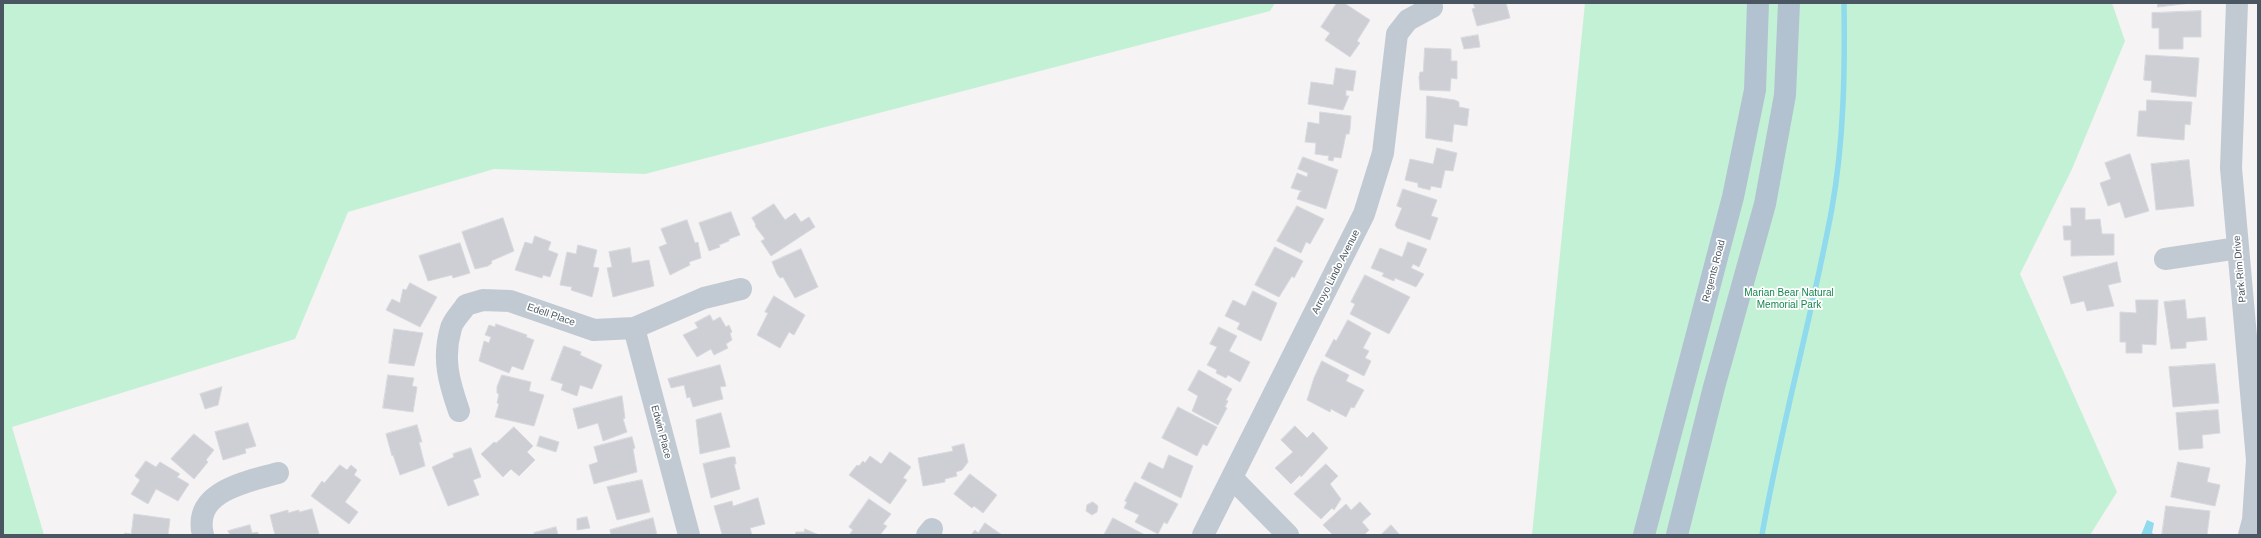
<!DOCTYPE html>
<style>
body{margin:0}
#map{position:relative;width:2261px;height:538px;overflow:hidden;background:#f5f3f3;font-family:Arial,sans-serif}
canvas{display:block}
.frame{position:absolute;inset:0;border:4px solid #4a5661;pointer-events:none}
</style>
<div id="map">
<canvas width="2261" height="538"></canvas>
<div class="frame"></div>
</div>
<script>
const ctx = document.querySelector('canvas').getContext('2d');
ctx.lineJoin = 'round';
function paint(path, color) { ctx.fillStyle = color; ctx.fill(path, 'evenodd'); }
function strokePath(path, color, width, dash) { ctx.strokeStyle = color; ctx.lineWidth = width; ctx.lineCap = dash ? 'butt' : 'round'; ctx.setLineDash(dash || []); ctx.stroke(path); }
function drawText(font, color, halo, rows, align = 'center') {
  ctx.font = font + ' Arial,sans-serif'; ctx.lineWidth = 3.5; ctx.setLineDash([]); ctx.textBaseline = 'middle'; ctx.strokeStyle = halo; ctx.fillStyle = color; for (const [text, x, y, turn = 0] of rows) {
    ctx.save(); ctx.translate(x, y); ctx.rotate((+turn || 0) * Math.PI / 180); ctx.textAlign = isNaN(turn) ? turn : align; if (halo) ctx.strokeText(text, 0, 0); ctx.fillText(text, 0, 0); ctx.restore();
  }
}
const green = new Path2D(`
 M3,3H1275L1270,11L645,174L494,169L348,212L295,339L12,427L44,535H3Z
 M1585,3H2112L2125,41L2072,169L2020,274L2117,492L2090,535H1532Z`);
const water = new Path2D(`
 M2147,520L2154,523L2152,533L2155,535H2141Z`);
const stream = new Path2D(`
 M1762,535C1781,425 1812,317 1832,208C1844,140 1845,71 1844,3`);
const building = new Path2D(`
 M1337,3H1344L1370,20L1357,41L1360,43L1350,57L1325,40L1330,33L1321,27Z
 M1473,3H1506L1510,18L1477,26L1472,9L1475,8Z
 M2158,3H2191L2158,7Z
 M2201,11V37H2183V49H2159V28H2152V13Z
 M1478,35L1480,47L1464,49L1461,38Z
 M1425,48L1451,49V61H1457V79L1451,78L1450,91L1420,90L1419,77L1420,72H1423Z
 M2146,55L2199,58L2196,97L2151,92L2152,81L2144,80Z
 M1336,68L1356,71L1353,91L1346,90V96H1349L1343,110L1308,104L1311,82L1333,85Z
 M1427,96L1455,100L1459,102V107L1469,109L1467,126L1454,124L1452,142L1426,138Z
 M2147,100L2192,102L2190,125L2185,124L2184,140L2137,136L2139,111H2146Z
 M1320,112L1351,116L1350,129L1349,134H1346L1341,158L1334,157L1333,161L1328,160L1329,156L1315,154L1316,143L1305,142L1308,122L1319,124Z
 M1437,148L1457,153L1453,171L1445,170L1441,188L1431,186L1430,190L1418,187V183L1405,180L1410,159L1433,164Z
 M2130,154L2149,211L2125,218L2120,202L2108,206L2100,183L2111,179L2105,163Z
 M1303,157L1338,170L1326,209L1297,199L1300,192L1302,191L1291,188L1297,173L1307,177L1308,173L1298,169Z
 M2189,160L2194,206L2156,210L2151,164Z
 M1403,189L1437,200L1431,216L1438,218L1430,240L1397,228L1395,225L1402,208L1397,206Z
 M774,204L785,220L795,213L801,222L809,217L815,227L771,256L761,241L765,239L755,226L756,225L752,218Z
 M1297,206L1324,219L1310,244L1306,242L1301,253L1277,241Z
 M2071,208H2085V220L2100,219L2102,234H2114V255L2071,256V240H2064L2063,226H2071Z
 M731,212L740,235L729,239V241L719,245L720,247L709,251L699,223Z
 M503,218L514,251L491,261L492,263L488,266L475,269L462,232Z
 M687,220L695,243L698,242L701,258L689,262L690,265L670,275L659,247L667,244L661,229Z
 M535,236L551,242L548,250L558,254L550,277L543,275L542,278L515,270L525,242L532,244Z
 M1408,242L1427,249L1419,267L1413,264L1411,268L1424,274L1416,287L1395,278L1394,281L1382,276L1384,273L1371,268L1380,248L1402,257Z
 M460,243L470,273L453,278L452,275L428,281L419,256Z
 M578,245L597,250L593,267L599,268L592,297L571,290L572,287L560,285L567,252L576,254Z
 M1275,247L1303,261L1294,278L1292,276L1279,297L1255,285Z
 M630,248L632,263L649,260L654,286L613,297L607,268L612,267L609,252Z
 M801,249L818,287L795,298L783,277L780,278L777,274L772,262Z
 M2117,262L2121,282L2108,285L2114,306L2087,311L2084,301L2071,304L2063,277Z
 M1365,275L1410,297L1389,334L1350,314L1355,304L1351,302Z
 M410,283L437,297L420,327L386,310L392,299L400,303L403,289L406,290Z
 M1253,291L1277,303L1261,341L1237,329L1240,323L1225,316L1233,300L1245,306Z
 M774,296L805,315L794,335L789,332L780,348L757,335L768,313L765,312Z
 M2136,300H2158L2156,345L2142,344V353H2126V342H2120V312L2136,313Z
 M2185,300L2187,319L2205,317L2207,340L2186,342V348L2171,349L2164,302Z
 M710,315L713,321L720,317L726,327L729,325L732,332L730,333L732,340L726,344L728,348L714,355L711,349L697,357L683,335L698,328L695,323Z
 M1348,320L1371,333L1363,348L1369,351L1365,358L1371,361L1364,376L1325,356L1334,339L1336,341Z
 M496,324L527,335L526,337L534,340L523,370L512,366L509,373L479,361L484,341L489,343L491,337L485,335L489,325L495,327Z
 M1219,327L1237,336L1229,351L1250,362L1240,382L1228,375L1226,378L1216,373L1217,370L1207,365L1217,347L1210,344Z
 M394,329L423,333L414,366L389,363Z
 M564,346L581,352L580,355L602,365L592,389L580,385L577,396L561,390L563,384L551,380Z
 M1322,361L1349,375L1346,381L1364,390L1354,408L1351,407L1346,417L1331,409L1330,412L1307,400L1314,378Z
 M2215,364L2219,403L2173,407L2169,367Z
 M720,365L726,386L720,387L723,399L693,407L690,397L687,398L684,385L671,388L668,379Z
 M1199,370L1232,389L1226,400L1228,401L1225,407L1227,408L1218,425L1192,411L1198,396L1188,390Z
 M388,375L414,378L412,386L417,387L413,412L383,408Z
 M502,375L531,382L529,391L544,395L534,426L495,417L499,404L497,403L499,394L497,393V387Z
 M222,387L218,405L205,409L200,394Z
 M622,396L625,418L623,419L627,432L603,441L598,423L578,429L573,409Z
 M1178,407L1217,427L1207,446L1203,444L1197,456L1162,438Z
 M2218,410L2220,433L2202,435L2203,448L2179,450L2176,413Z
 M721,413L730,447L700,454L696,420Z
 M248,423L256,446L245,449L246,453L223,460L215,432Z
 M417,425L422,442H419L425,466L400,475L393,455L392,456L386,434Z
 M1295,426L1307,438L1313,432L1328,448L1301,477L1300,475L1291,484L1275,468L1293,452L1281,440Z
 M514,427L533,446L527,452L535,460L519,476L511,469L503,477L481,454L494,442L496,443Z
 M194,434L214,450L206,460L208,462L194,479L171,459Z
 M540,436L559,442L556,452L537,446Z
 M632,437L635,448L633,449L637,472L594,484L589,465L598,462L594,447Z
 M964,444L968,462L962,470L956,472L957,476L945,479V482L923,486L918,458L953,451L952,447Z
 M471,448L481,477L473,480L479,495L448,506L432,467L454,457L453,454Z
 M890,452L911,467L903,478L907,480L890,504L849,475L857,465L859,466L863,461L865,463L870,456L881,464Z
 M1169,455L1193,466L1181,498L1141,478L1149,462L1163,469Z
 M731,457H735L736,464H734L740,489L711,498L703,464Z
 M146,461L156,467L160,462L180,474L177,477L189,484L178,501L156,489L148,504L131,494L140,480L135,476Z
 M2178,462L2210,468L2207,482L2220,485L2215,506L2171,497Z
 M1326,464L1338,476L1330,484L1341,499L1334,510L1332,508L1321,519L1294,494Z
 M340,465L347,470L351,465L357,470L354,475L361,480L345,502L358,512L349,524L311,496L322,481L324,483Z
 M970,474L997,495L983,513L974,506L972,508L954,494Z
 M642,480L650,512L617,520L607,487Z
 M1135,482L1178,504L1167,524L1164,522L1158,534L1135,522L1139,515L1124,508L1127,502L1125,501Z
 M758,498L765,524L750,528L752,535L722,534L714,506L732,501L733,506Z
 M869,499L891,514L883,524L887,526L880,535H849L853,530L849,527Z
 M1093,502L1098,506L1097,512L1092,515L1086,511L1087,505Z
 M1360,502L1371,514L1362,522L1369,530L1364,535H1333L1323,525L1346,504L1351,510Z
 M2166,506L2210,511L2207,535H2162Z
 M312,509L319,534L275,535L270,515L288,510V513L299,510V512Z
 M134,514L170,519L168,535H124L125,533L131,534Z
 M587,517L590,528L577,530V519Z
 M653,518L657,535H611L610,530Z
 M1113,518L1145,535H1104Z
 M985,523L1002,535H971L975,530L978,533Z
 M250,525L252,533L258,532V535H230L228,531Z
 M1391,525L1400,535H1381Z
 M556,527L558,535H535L534,533Z
 M805,529L819,535H795L796,532H804Z`);
const minor = new Path2D(`
 M2237,3L2231,168L2257,460L2253,520L2249,535
 M2165,259L2238,248
 M634,328L689,535
 M459,411C449,382 442,359 451,328C453,320 462,312 466,305L483,300L510,301L594,330L634,328L704,298L741,289
 M1233,479L1288,535
 M203,535C192,491 247,482 278,473
 M927,535L932,529
 M1203,535L1364,214L1383,153L1397,34L1408,20L1432,7`);
const major = new Path2D(`
 M1644,535L1733,197L1755,90L1758,3
 M1677,535L1714,387L1765,204L1785,95L1789,3`);
const streetNames = [
 ["Park Rim Drive",2240,269,-95],
 ["Regents Road",1714,271,-75],
 ["Arroyo Lindo Avenue",1336,272,-63],
 ["Edell Place",551,315,19],
 ["Edwin Place",661,432,75]
];
const parkNames = [
 ["Marian Bear Natural",1789,293],
 ["Memorial Park",1789,305]
];
paint(green, '#c3f1d5');
paint(water, '#90daee');
strokePath(stream, '#90daee', 5.5);
paint(building, '#cdcfd5');
strokePath(building, '#d7d9de', 1);
strokePath(minor, '#c1cad2', 22);
strokePath(major, '#b3c2d1', 22);
drawText('10px', '#4a5661', '#fff', streetNames);
drawText('10px', '#17864f', '#fff', parkNames);
</script>
